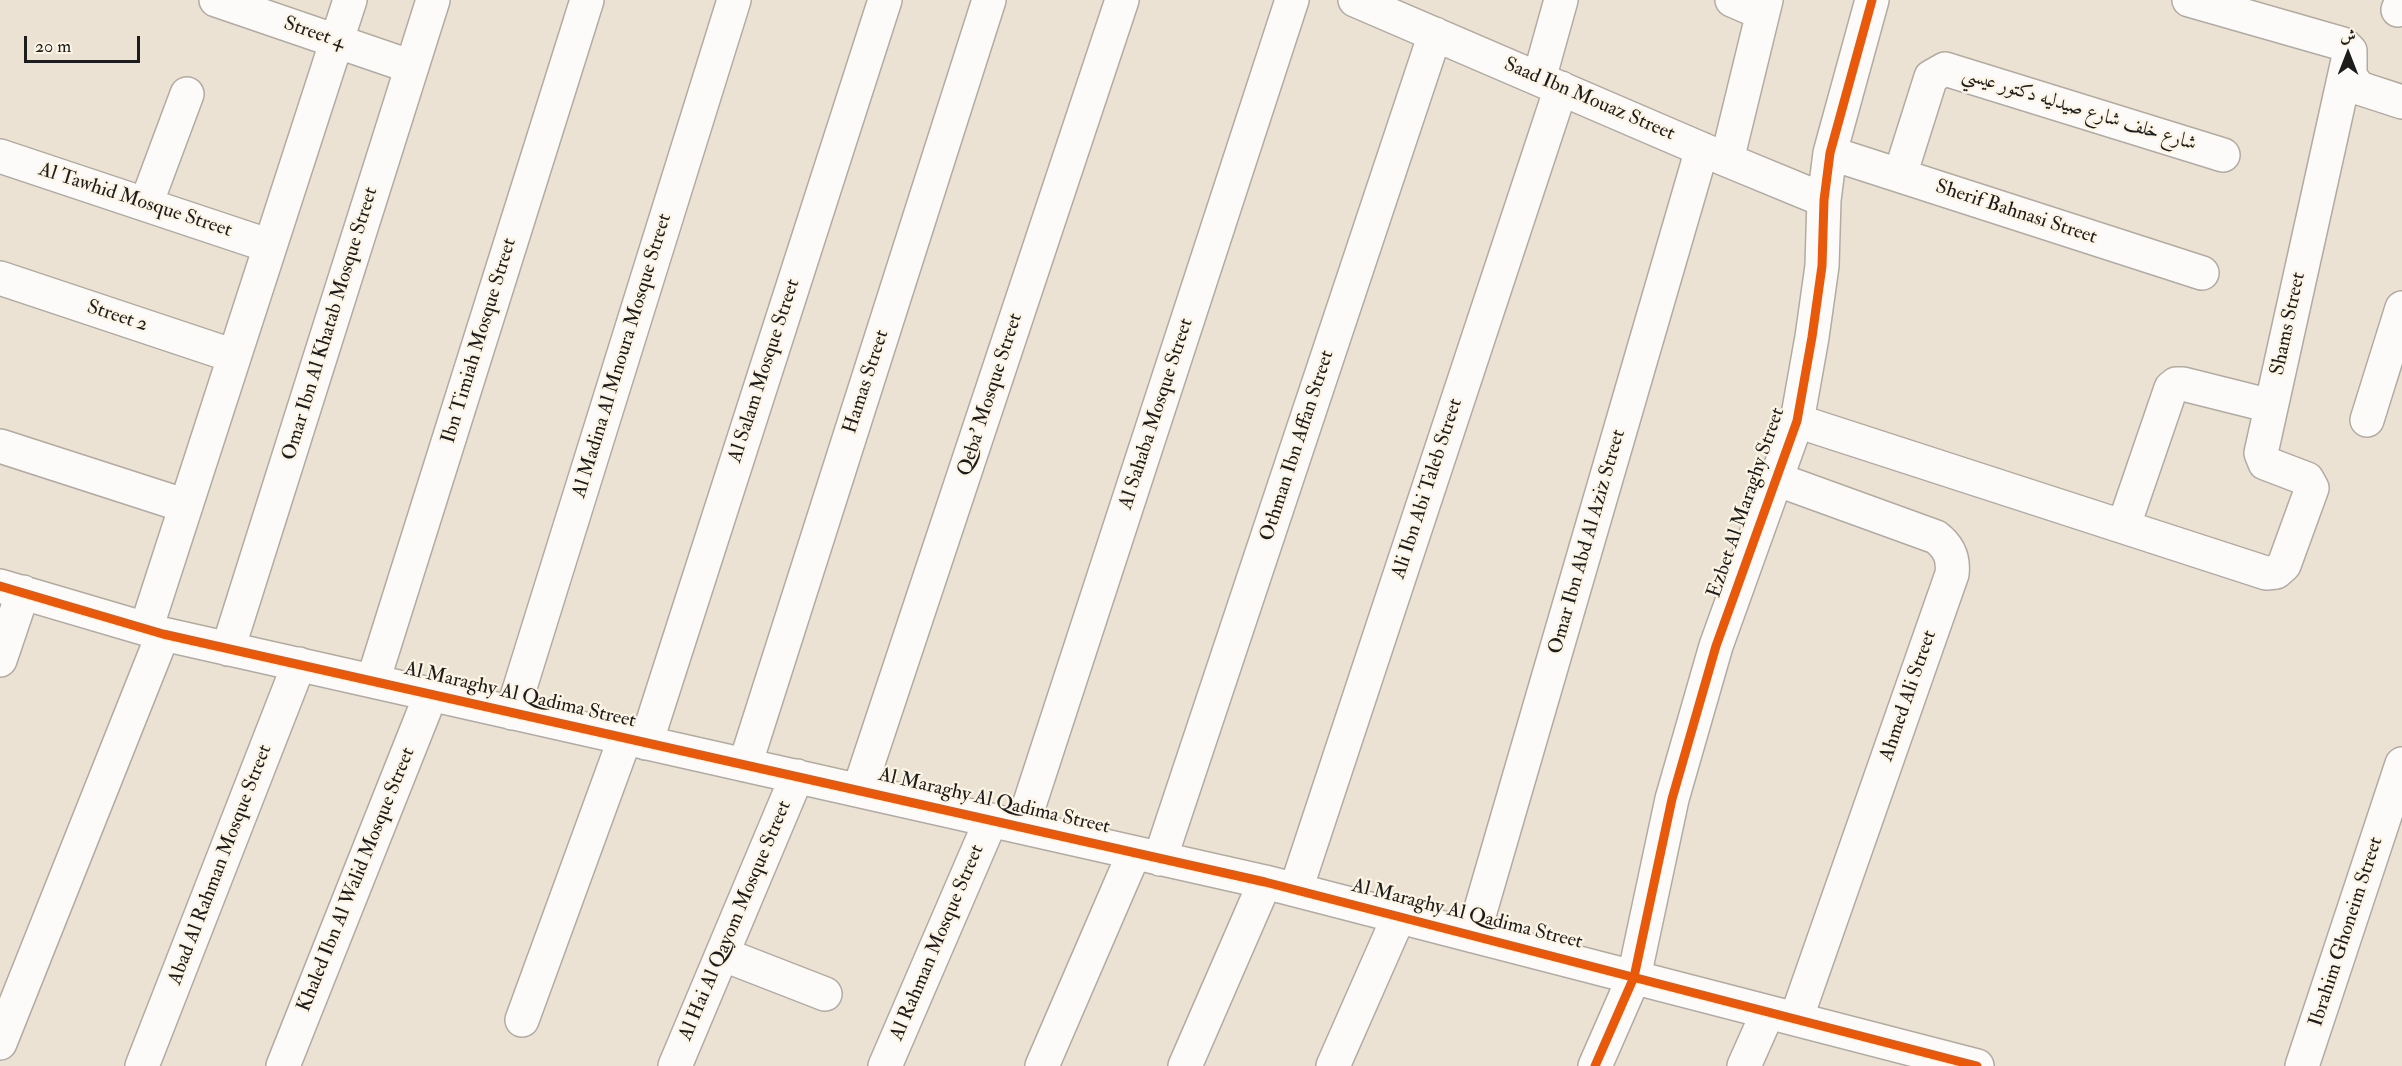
<!DOCTYPE html>
<meta charset="utf-8">
<style>
body{margin:0}
#map{position:relative;width:2402px;height:1066px;overflow:hidden;background:#ece2d4;font-family:"IM FELL Double Pica",Amiri,serif}
canvas{display:block}
.north{position:absolute;left:2318px;top:24px;width:60px;height:60px;-webkit-text-stroke:4px #fcf5e5;paint-order:stroke;rotate:0deg;font-size:16px;font-weight:700;line-height:24px;text-align:center;color:#1c1c1c}
.north::after{content:'';display:block;margin:auto;width:21px;height:27px;background:#1c1c1c;clip-path:polygon(50% 0,100% 100%,50% 72%,0 100%)}
.scale{position:absolute;left:24px;top:36px;width:116px;height:27px;box-sizing:border-box;border:3px solid #1c1c1c;border-top:0;padding-left:8px;font-size:18px;line-height:21px;white-space:nowrap;color:#1c1c1c;-webkit-text-stroke:4px #fcf5e5;paint-order:stroke}
</style>
<div id="map">
<canvas width="2402" height="1066"></canvas>
<div class="north">ش</div>
<div class="scale">20 m</div>
</div>
<script>
const ctx = document.querySelector('canvas').getContext('2d');
ctx.lineJoin = 'round';
function strokePath(path, color, width, dash) { ctx.strokeStyle = color; ctx.lineWidth = width; ctx.lineCap = dash ? 'butt' : 'round'; ctx.setLineDash(dash || []); ctx.stroke(path); }
function drawText(font, color, halo, rows, align = 'center') {
  ctx.font = font + ' "IM FELL Double Pica",Amiri,serif'; ctx.lineWidth = 4.5; ctx.setLineDash([]); ctx.textBaseline = 'middle'; ctx.strokeStyle = halo; ctx.fillStyle = color; for (const [text, x, y, turn = 0] of rows) {
    ctx.save(); ctx.translate(x, y); ctx.rotate((+turn || 0) * Math.PI / 180); ctx.textAlign = isNaN(turn) ? turn : align; if (halo) ctx.strokeText(text, 0, 0); ctx.fillText(text, 0, 0); ctx.restore();
  }
}
const minor = new Path2D(`
 M216,0L412,67
 M1355,0L1727,160L1824,200
 M1732,0L1762,13
 M2189,0L2343,44L2350,51V76L2359,88L2402,102
 M2398,10L2402,0
 M1539,79L1561,0
 M1830,153L2202,273
 M0,156L270,246
 M1727,160L1766,0
 M1900,175L1931,77L1945,69L2223,155
 M146,204L187,94
 M0,278L234,356
 M2367,420L2402,308
 M1797,421L2266,573L2276,572L2284,565L2312,488L2307,479L2265,463L2261,453L2350,51
 M0,446L186,506
 M1776,479L1936,537C1949,547 1954,558 1952,574L1796,1019
 M2124,525L2171,388L2176,384H2183L2271,406
 M0,586L163,634L1265,882L1977,1066
 M146,629L350,0
 M228,649L433,0
 M0,660L23,592
 M373,681L587,0
 M512,713L734,0
 M646,743L885,0
 M745,765L989,0
 M859,790L1122,0
 M1022,827L1292,0
 M1160,859L1435,34
 M1296,889L1561,88
 M1473,936L1702,149
 M722,954L825,994
 M522,1020L625,738
 M0,1043L163,634
 M142,1066L299,664
 M283,1066L431,694
 M675,1066L797,776
 M885,1066L991,820
 M1042,1066L1134,853
 M1185,1066L1265,882
 M1333,1066L1399,916
 M1595,1066L1634,977L1672,799L1716,646L1797,421L1812,337L1822,266L1824,200L1830,153L1872,0
 M1744,1066L1768,1012
 M2302,1066L2402,764`);
const cycleway = new Path2D(`
 M0,586L163,634L1265,882L1977,1066
 M1595,1066L1634,977L1672,799L1716,646L1797,421L1812,337L1822,266L1824,200L1830,153L1872,0`);
const streetNames = [
 ["Street 4",314,34,19],
 ["Saad Ibn Mouaz Street",1589,100,23],
 ["شارع خلف شارع صيدليه دكتور عيسي",2079,110,17],
 ["Al Tawhid Mosque Street",135,201,18],
 ["Sherif Bahnasi Street",2016,213,18],
 ["Street 2",117,317,18],
 ["Omar Ibn Al Khatab Mosque Street",331,324,-73],
 ["Shams Street",2289,324,-78],
 ["Ibn Timiah Mosque Street",480,341,-73],
 ["Al Madina Al Mnoura Mosque Street",623,356,-73],
 ["Al Salam Mosque Street",765,371,-72],
 ["Hamas Street",867,382,-72],
 ["Qeba' Mosque Street",991,395,-72],
 ["Al Sahaba Mosque Street",1157,414,-72],
 ["Othman Ibn Affan Street",1298,446,-72],
 ["Ali Ibn Abi Taleb Street",1428,489,-72],
 ["Ezbet Al Maraghy Street",1747,503,-71],
 ["Omar Ibn Abd Al Aziz Street",1588,542,-74],
 ["Al Maraghy Al Qadima Street",520,696,13],
 ["Ahmed Ali Street",1909,696,-71],
 ["Al Maraghy Al Qadima Street",994,802,13],
 ["Abad Al Rahman Mosque Street",221,865,-69],
 ["Khaled Ibn Al Walid Mosque Street",357,880,-68],
 ["Al Maraghy Al Qadima Street",1467,915,14],
 ["Al Hai Al Qayom Mosque Street",736,921,-67],
 ["Ibrahim Ghoneim Street",2347,932,-72],
 ["Al Rahman Mosque Street",938,943,-67]
];
strokePath(minor, '#b2aba2', 36);
strokePath(minor, '#fcfbf9', 33);
strokePath(cycleway, '#e8590c', 9);
drawText('20px', '#1c1c1c', '#fcf5e5', streetNames);
</script>
